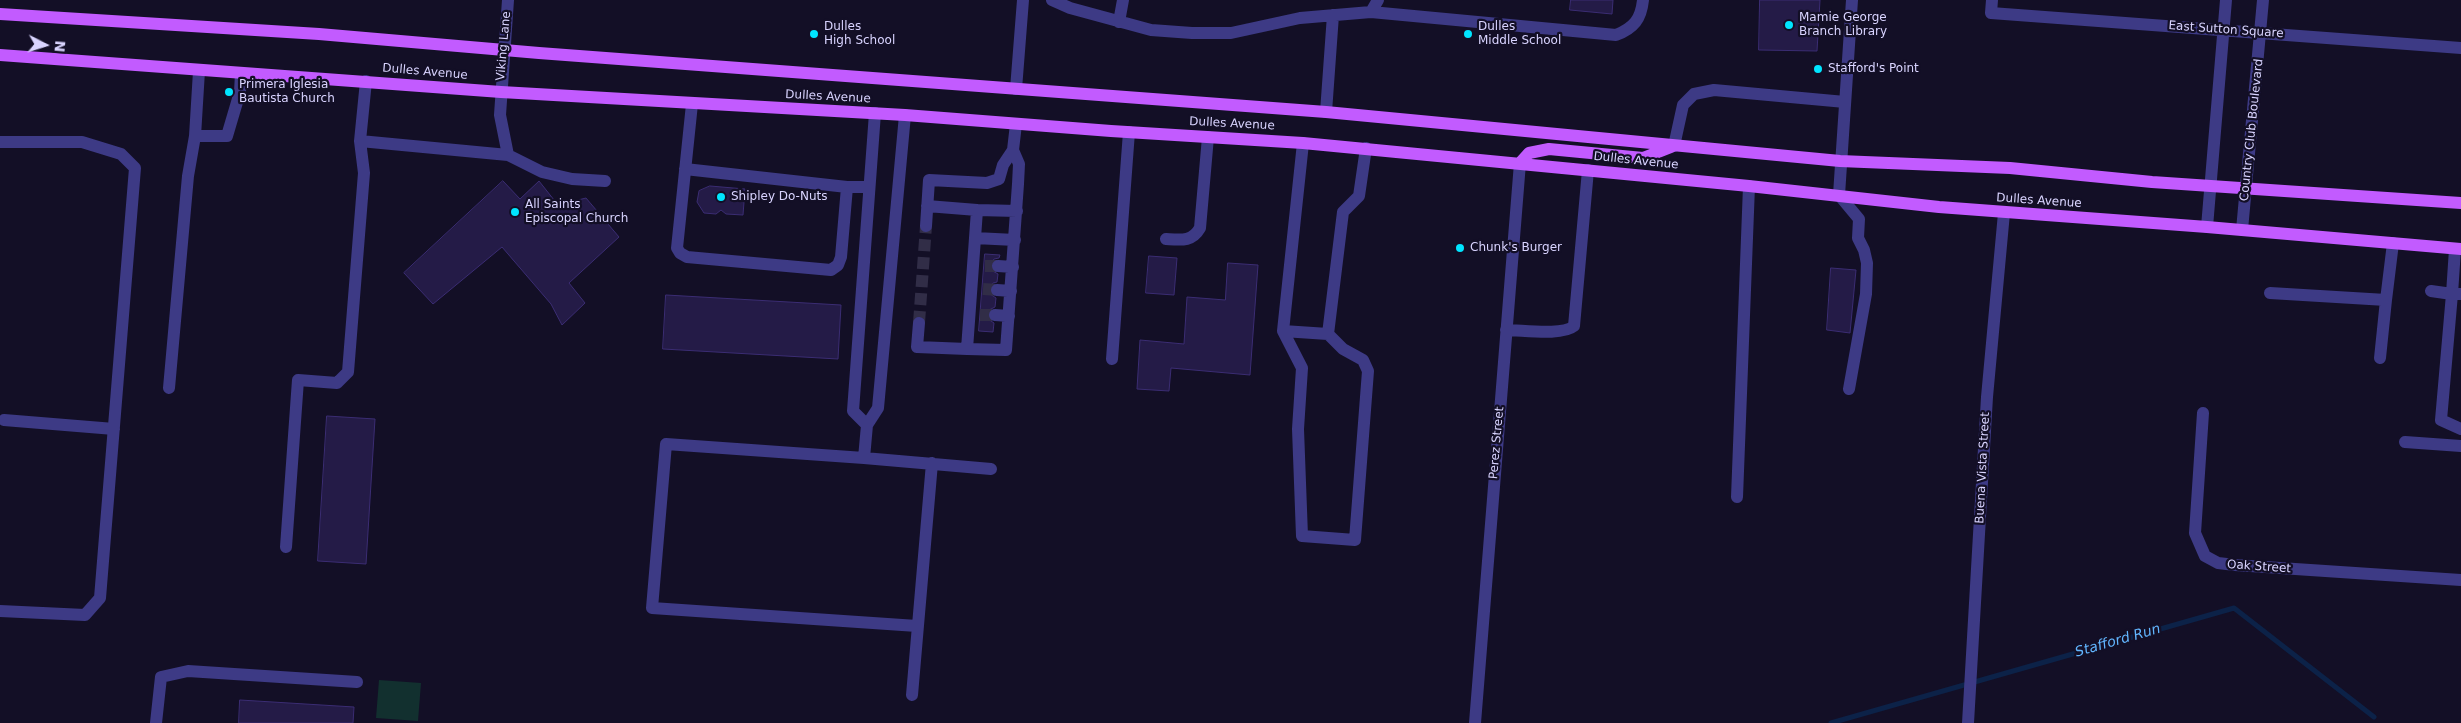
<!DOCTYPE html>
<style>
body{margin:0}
#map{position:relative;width:2461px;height:723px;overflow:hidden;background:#130f26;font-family:"DejaVu Sans",sans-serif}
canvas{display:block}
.north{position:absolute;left:20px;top:20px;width:50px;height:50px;-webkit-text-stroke:4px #130f26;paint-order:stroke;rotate:95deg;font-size:14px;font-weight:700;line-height:20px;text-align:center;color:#d9d4ff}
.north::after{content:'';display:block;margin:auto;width:18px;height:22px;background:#d9d4ff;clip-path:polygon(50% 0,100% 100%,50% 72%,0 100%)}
</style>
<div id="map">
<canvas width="2461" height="723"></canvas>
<div class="north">N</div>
</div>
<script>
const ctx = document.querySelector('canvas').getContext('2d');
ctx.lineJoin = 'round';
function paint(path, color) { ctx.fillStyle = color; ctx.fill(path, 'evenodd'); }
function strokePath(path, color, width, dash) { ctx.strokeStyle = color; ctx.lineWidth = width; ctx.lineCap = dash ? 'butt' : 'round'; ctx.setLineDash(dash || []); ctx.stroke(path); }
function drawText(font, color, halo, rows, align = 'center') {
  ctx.font = font + ' "DejaVu Sans",sans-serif'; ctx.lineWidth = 4.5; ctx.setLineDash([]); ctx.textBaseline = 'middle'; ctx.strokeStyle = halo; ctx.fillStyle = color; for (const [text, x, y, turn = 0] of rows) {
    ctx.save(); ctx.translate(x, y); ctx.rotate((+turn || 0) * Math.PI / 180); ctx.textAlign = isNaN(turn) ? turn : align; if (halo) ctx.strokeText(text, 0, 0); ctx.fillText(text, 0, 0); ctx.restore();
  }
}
const green = new Path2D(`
 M379,680L421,683L418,721L376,718Z`);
const stream = new Path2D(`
 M1831,723L2234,608L2374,717`);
const building = new Path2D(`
 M1571,0H1613L1612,14L1570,10Z
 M1760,0H1820L1817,51L1759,50Z
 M503,181L520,199L539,181L558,205L586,198L619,237L569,283L585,303L562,325L551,304L502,247L433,304L404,273Z
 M710,186L745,189L743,215L726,214L721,210L716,214L704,213L697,202L699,191Z
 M985,254L1000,255L999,258L994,259L990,265L991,270L998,274L997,282L993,283L989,289L990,294L996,298L995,307L989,310L987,314L988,319L994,323L993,332L979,331Z
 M1149,256L1177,258L1174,295L1146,293Z
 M1228,263L1258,265L1250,375L1171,368L1169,391L1137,389L1140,340L1184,344L1187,297L1225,300Z
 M1831,268L1856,270L1850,333L1827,330Z
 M666,295L841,305L838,359L663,349Z
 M327,416L375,419L366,564L318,561Z
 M240,700L354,707L353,723H239Z`);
const minorTunnel = new Path2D(`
 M985,266H998
 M983,289L997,290
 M980,315H995
 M919,323L926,226`);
const minor = new Path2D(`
 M1052,0L1070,8L1151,30L1192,33H1231L1300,18L1371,12L1616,35C1634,28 1641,19 1643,0
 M1992,0L1991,13L2461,48
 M1371,12L1378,0
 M1119,22L1123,0
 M199,71L195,136H227L240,92L241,73
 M1016,89L1023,0
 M692,104L677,248L680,253L687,257L831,270L838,265L841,257L847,187H868
 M1326,112L1333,15
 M875,113L853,411L867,425L878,408L905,115
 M360,141L508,155L542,172L572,179L605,181
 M0,142H82L121,154L135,168L100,598L85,615L0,611
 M1303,143L1283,331L1302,368L1298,429L1302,536L1355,540L1368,371L1363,360L1343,349L1328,334
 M1674,146L1683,105L1694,94L1714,90L1845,102
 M508,155L500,115L508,0
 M685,169L847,187
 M927,206L977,210
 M926,226L929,180L987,183L999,179L1003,165L1013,150
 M2207,227L2226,0
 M2242,230L2263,0
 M975,238L977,210L1017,211
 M1166,239C1181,240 1192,242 1200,228L1208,137
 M1015,240L975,238L967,349L1006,350L1018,184L1019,164L1013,150L1016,124
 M998,266L1013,267
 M997,290L1011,291
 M2431,291L2452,294L2455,249
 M2270,293L2386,300L2393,243
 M2461,294H2452L2441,420L2461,429
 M995,315L1009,316
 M919,323L917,347L967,349
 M1506,330C1523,330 1562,336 1574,326L1588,170
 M1283,331L1328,334L1343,212L1359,196L1366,148
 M2380,358L2386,300
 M1112,359L1129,132
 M169,388L188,176L195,136
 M1849,389L1866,294L1867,263L1864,250L1858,238L1859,219L1839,195L1852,0
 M2203,413L2195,533L2205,556L2218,563L2235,565L2461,580
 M4,420L114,429
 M867,425L864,458L991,469
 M2405,442L2461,446
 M864,458L666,444L652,608L917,626
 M1737,497L1749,186
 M286,547L298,380L337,383L348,372L364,173L360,141L366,81
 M912,695L932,463
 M156,723L161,677L188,671L357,682
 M1475,723L1520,163
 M1968,723L1987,397L2004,213`);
const major = new Path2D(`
 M0,14L319,34L539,53L1326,112L1840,161L2010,168L2152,182L2461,203
 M0,55L501,92L905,115L1111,131L1303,143L1749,186L1939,207L2207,227L2461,249
 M1520,163L1529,153L1549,149L1643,158L1671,147`);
const markers = [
 [1789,25,5,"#00e5ff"],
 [814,34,5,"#00e5ff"],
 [1468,34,5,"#00e5ff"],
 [1818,69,5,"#00e5ff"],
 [229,92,5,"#00e5ff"],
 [721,197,5,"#00e5ff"],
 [515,212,5,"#00e5ff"],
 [1460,248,5,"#00e5ff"]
];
const poiNames = [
 ["Mamie George",1799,18],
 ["Branch Library",1799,32],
 ["Dulles",824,27],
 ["High School",824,41],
 ["Dulles",1478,27],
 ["Middle School",1478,41],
 ["Stafford's Point",1828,69],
 ["Primera Iglesia",239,85],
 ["Bautista Church",239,99],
 ["Shipley Do-Nuts",731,197],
 ["All Saints",525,205],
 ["Episcopal Church",525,219],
 ["Chunk's Burger",1470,248]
];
const streetNames = [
 ["East Sutton Square",2226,30,4],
 ["Viking Lane",504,46,-85],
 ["Dulles Avenue",425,72,5],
 ["Dulles Avenue",828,97,3],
 ["Dulles Avenue",1232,124,3],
 ["Country Club Boulevard",2252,130,-84],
 ["Dulles Avenue",1636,161,6],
 ["Dulles Avenue",2039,201,4],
 ["Perez Street",1497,443,-85],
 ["Buena Vista Street",1983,468,-87],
 ["Oak Street",2259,567,4]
];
const waterNames = [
 ["Stafford Run",2118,641,-16]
];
paint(green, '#12302f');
strokePath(stream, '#0c2248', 5);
paint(building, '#241b47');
strokePath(building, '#3b2d73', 1);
strokePath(minorTunnel, '#312d47', 12, [12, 6]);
strokePath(minor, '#3d3a85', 12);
strokePath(major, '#c25bff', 12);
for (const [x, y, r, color] of markers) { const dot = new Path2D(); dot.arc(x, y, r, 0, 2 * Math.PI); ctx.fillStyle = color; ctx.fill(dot); strokePath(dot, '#130f26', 2); }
drawText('12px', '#d9d4ff', '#130f26', poiNames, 'left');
drawText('12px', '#d9d4ff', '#130f26', streetNames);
drawText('italic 14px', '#62b6ff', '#130f26', waterNames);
</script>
